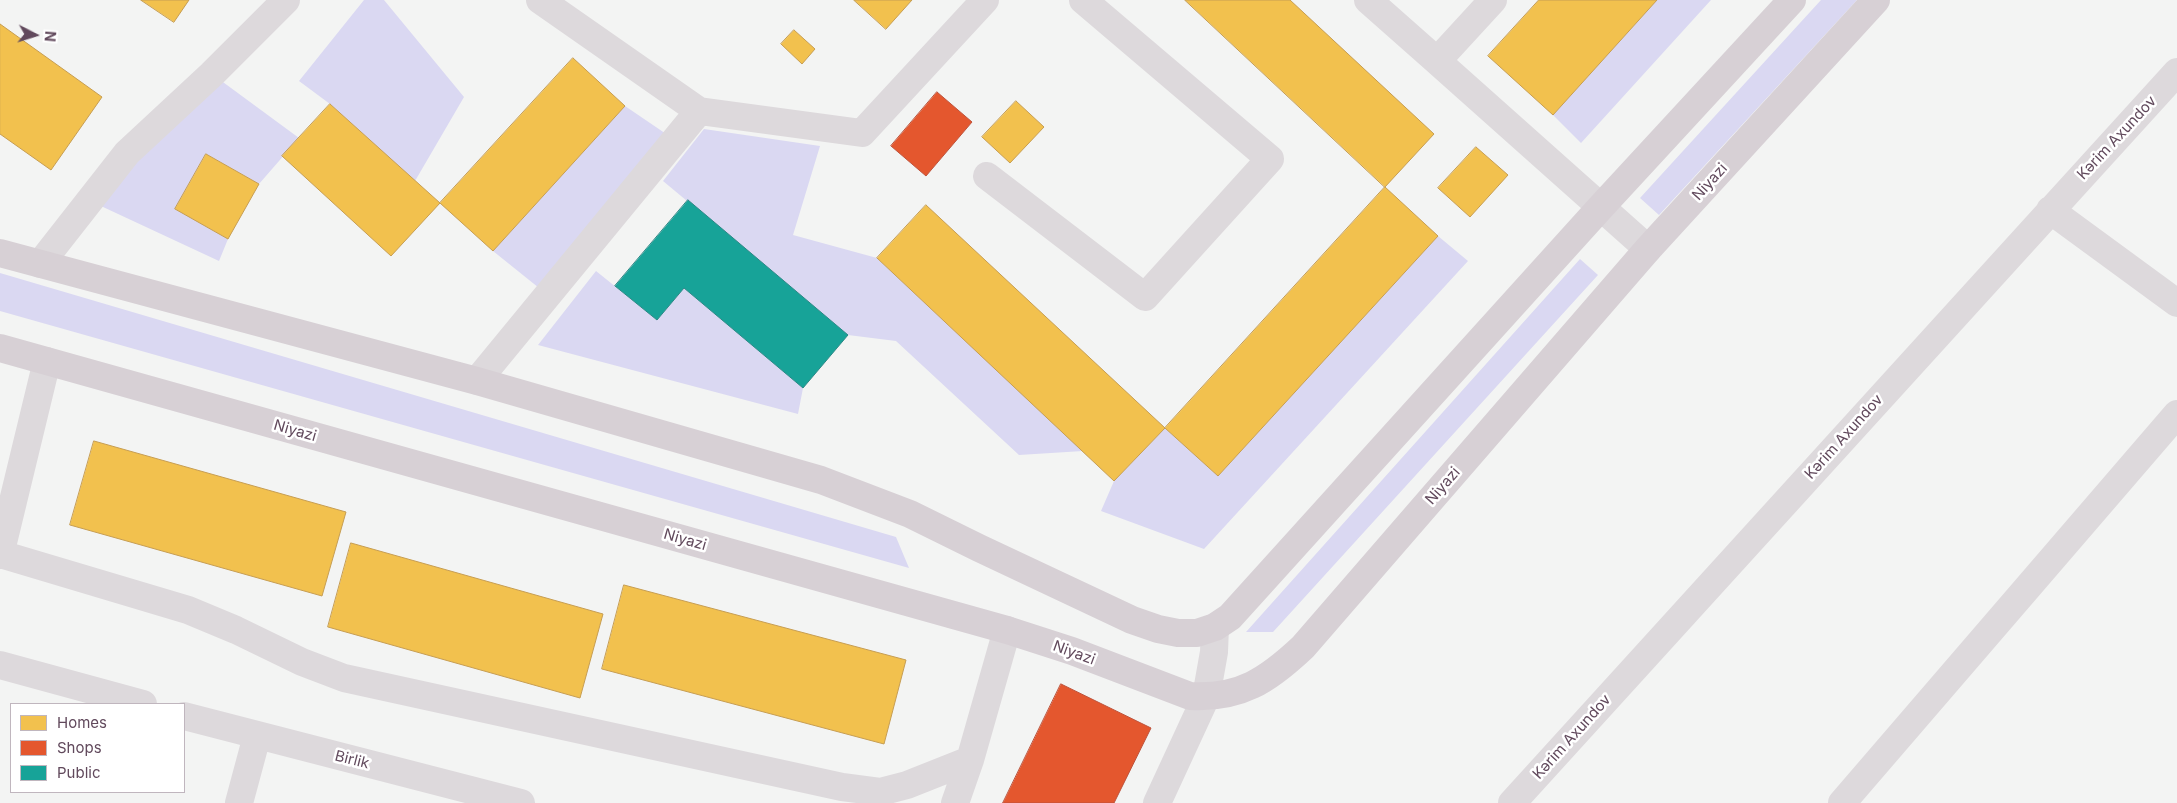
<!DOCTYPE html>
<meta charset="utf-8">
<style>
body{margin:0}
#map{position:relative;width:2177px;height:803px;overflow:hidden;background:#f3f4f3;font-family:Inter,sans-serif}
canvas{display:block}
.legend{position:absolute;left:10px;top:703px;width:175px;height:90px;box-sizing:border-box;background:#fff;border:1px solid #c0b6be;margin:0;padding:6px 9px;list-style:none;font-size:15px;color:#61495c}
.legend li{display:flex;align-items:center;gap:10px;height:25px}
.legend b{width:25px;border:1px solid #c0b6be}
.north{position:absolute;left:10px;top:10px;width:50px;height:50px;-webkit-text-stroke:4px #fff;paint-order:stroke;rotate:95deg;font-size:14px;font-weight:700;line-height:20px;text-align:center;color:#61495c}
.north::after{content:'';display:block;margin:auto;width:18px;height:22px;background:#61495c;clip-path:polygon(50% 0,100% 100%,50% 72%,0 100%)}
</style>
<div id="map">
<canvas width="2177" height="803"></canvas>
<ul class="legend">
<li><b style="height:14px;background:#f2c14e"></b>Homes</li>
<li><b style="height:14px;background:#e4572e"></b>Shops</li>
<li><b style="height:14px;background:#17a398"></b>Public</li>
</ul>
<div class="north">N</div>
</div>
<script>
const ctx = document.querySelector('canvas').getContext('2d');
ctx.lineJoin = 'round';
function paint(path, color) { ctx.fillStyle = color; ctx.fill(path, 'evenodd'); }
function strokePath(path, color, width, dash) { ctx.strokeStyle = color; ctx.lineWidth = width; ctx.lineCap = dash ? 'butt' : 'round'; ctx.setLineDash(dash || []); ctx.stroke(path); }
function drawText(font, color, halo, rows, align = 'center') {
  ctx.font = font + ' Inter,sans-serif'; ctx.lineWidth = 5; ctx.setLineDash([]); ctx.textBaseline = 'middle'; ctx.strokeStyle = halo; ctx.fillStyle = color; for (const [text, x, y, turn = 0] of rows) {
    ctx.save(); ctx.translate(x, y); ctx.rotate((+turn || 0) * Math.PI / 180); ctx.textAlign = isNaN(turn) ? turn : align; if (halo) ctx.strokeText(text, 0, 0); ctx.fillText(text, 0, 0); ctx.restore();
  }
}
const green = new Path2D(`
 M364,0H384L464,97L415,181L330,104L299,81Z
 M1657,0H1711L1581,143L1553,115Z
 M1821,0H1857L1659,215L1640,198Z
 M212,74L299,138L259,184L206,154L176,209L228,239L219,261L88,200Z
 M625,106L675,140L549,296L493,251Z
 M704,129L820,146L793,235L877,258L1083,451L1019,455L896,341L848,335L663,181Z
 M1438,236L1468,261L1204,549L1101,511L1114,481L1165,428L1218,476Z
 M1580,259L1598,275L1273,632H1246Z
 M596,271L657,320L684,288L803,388L798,414L538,345Z
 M0,273L896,537L909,568L0,311Z`);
const homes = new Path2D(`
 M141,0H189L174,22Z
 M854,0H912L886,29Z
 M1185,0H1290L1434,134L1385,187Z
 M1539,0H1657L1553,115L1488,56Z
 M0,24L102,97L51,170L0,134Z
 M794,30L815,49L802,64L781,44Z
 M573,58L625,106L493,251L440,203Z
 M1016,101L1044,127L1010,163L982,137Z
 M330,104L440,203L391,256L282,156Z
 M1476,147L1508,175L1470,217L1438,188Z
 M206,154L259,184L228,239L175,209Z
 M1385,187L1438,236L1218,476L1165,428Z
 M926,205L1165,428L1114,481L877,258Z
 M94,441L346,512L322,596L70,525Z
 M351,543L603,614L580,698L328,627Z
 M624,585L906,660L884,744L602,669Z`);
const shops = new Path2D(`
 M937,92L972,122L926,176L891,146Z
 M1061,684L1151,728L1114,803H1003Z`);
const public = new Path2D(`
 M688,200L848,335L803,388L684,288L657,320L615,286Z`);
const minor = new Path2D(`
 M540,0L699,111
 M1368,0L1437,61
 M1493,0L1437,61L1648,249
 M987,176L1145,297L1270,159L1083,0
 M2050,210L2177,303
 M40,264L127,153L212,74L286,0
 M477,381L699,111L862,133L985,0
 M0,554L188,610L236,630L302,662L344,678L842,787L880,792L907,785L970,760
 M0,555L47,361
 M0,665L143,704
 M184,716L521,803
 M239,803L257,736
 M955,803L970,760L1007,630
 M1157,803L1206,697L1214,652L1215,627
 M1512,803L2177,72
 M1842,803L2177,414`);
const major = new Path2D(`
 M0,253L477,381L821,480L910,514L979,548L1132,620L1158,629L1178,633H1197L1215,627L1230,617L1600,208L1792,0
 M0,348L1007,630L1072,651L1190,696C1240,699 1268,680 1303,647L1648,249L1876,0`);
const streetNames = [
 ["Kərim Axundov",2117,138,-47],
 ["Niyazi",1710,182,-48],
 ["Niyazi",295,431,16],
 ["Kərim Axundov",1844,437,-48],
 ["Niyazi",1443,486,-49],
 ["Niyazi",685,540,16],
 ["Niyazi",1074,653,20],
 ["Kərim Axundov",1572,737,-48],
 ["Birlik",352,760,14]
];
paint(green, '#dad8f2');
paint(homes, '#f2c14e');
strokePath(homes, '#c69d52', 1);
paint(shops, '#e4572e');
strokePath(shops, '#bd533c', 1);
paint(public, '#17a398');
strokePath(public, '#2d8886', 1);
strokePath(minor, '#ddd9dc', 28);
strokePath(major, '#d7d0d5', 28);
drawText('15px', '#61495c', '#fff', streetNames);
</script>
